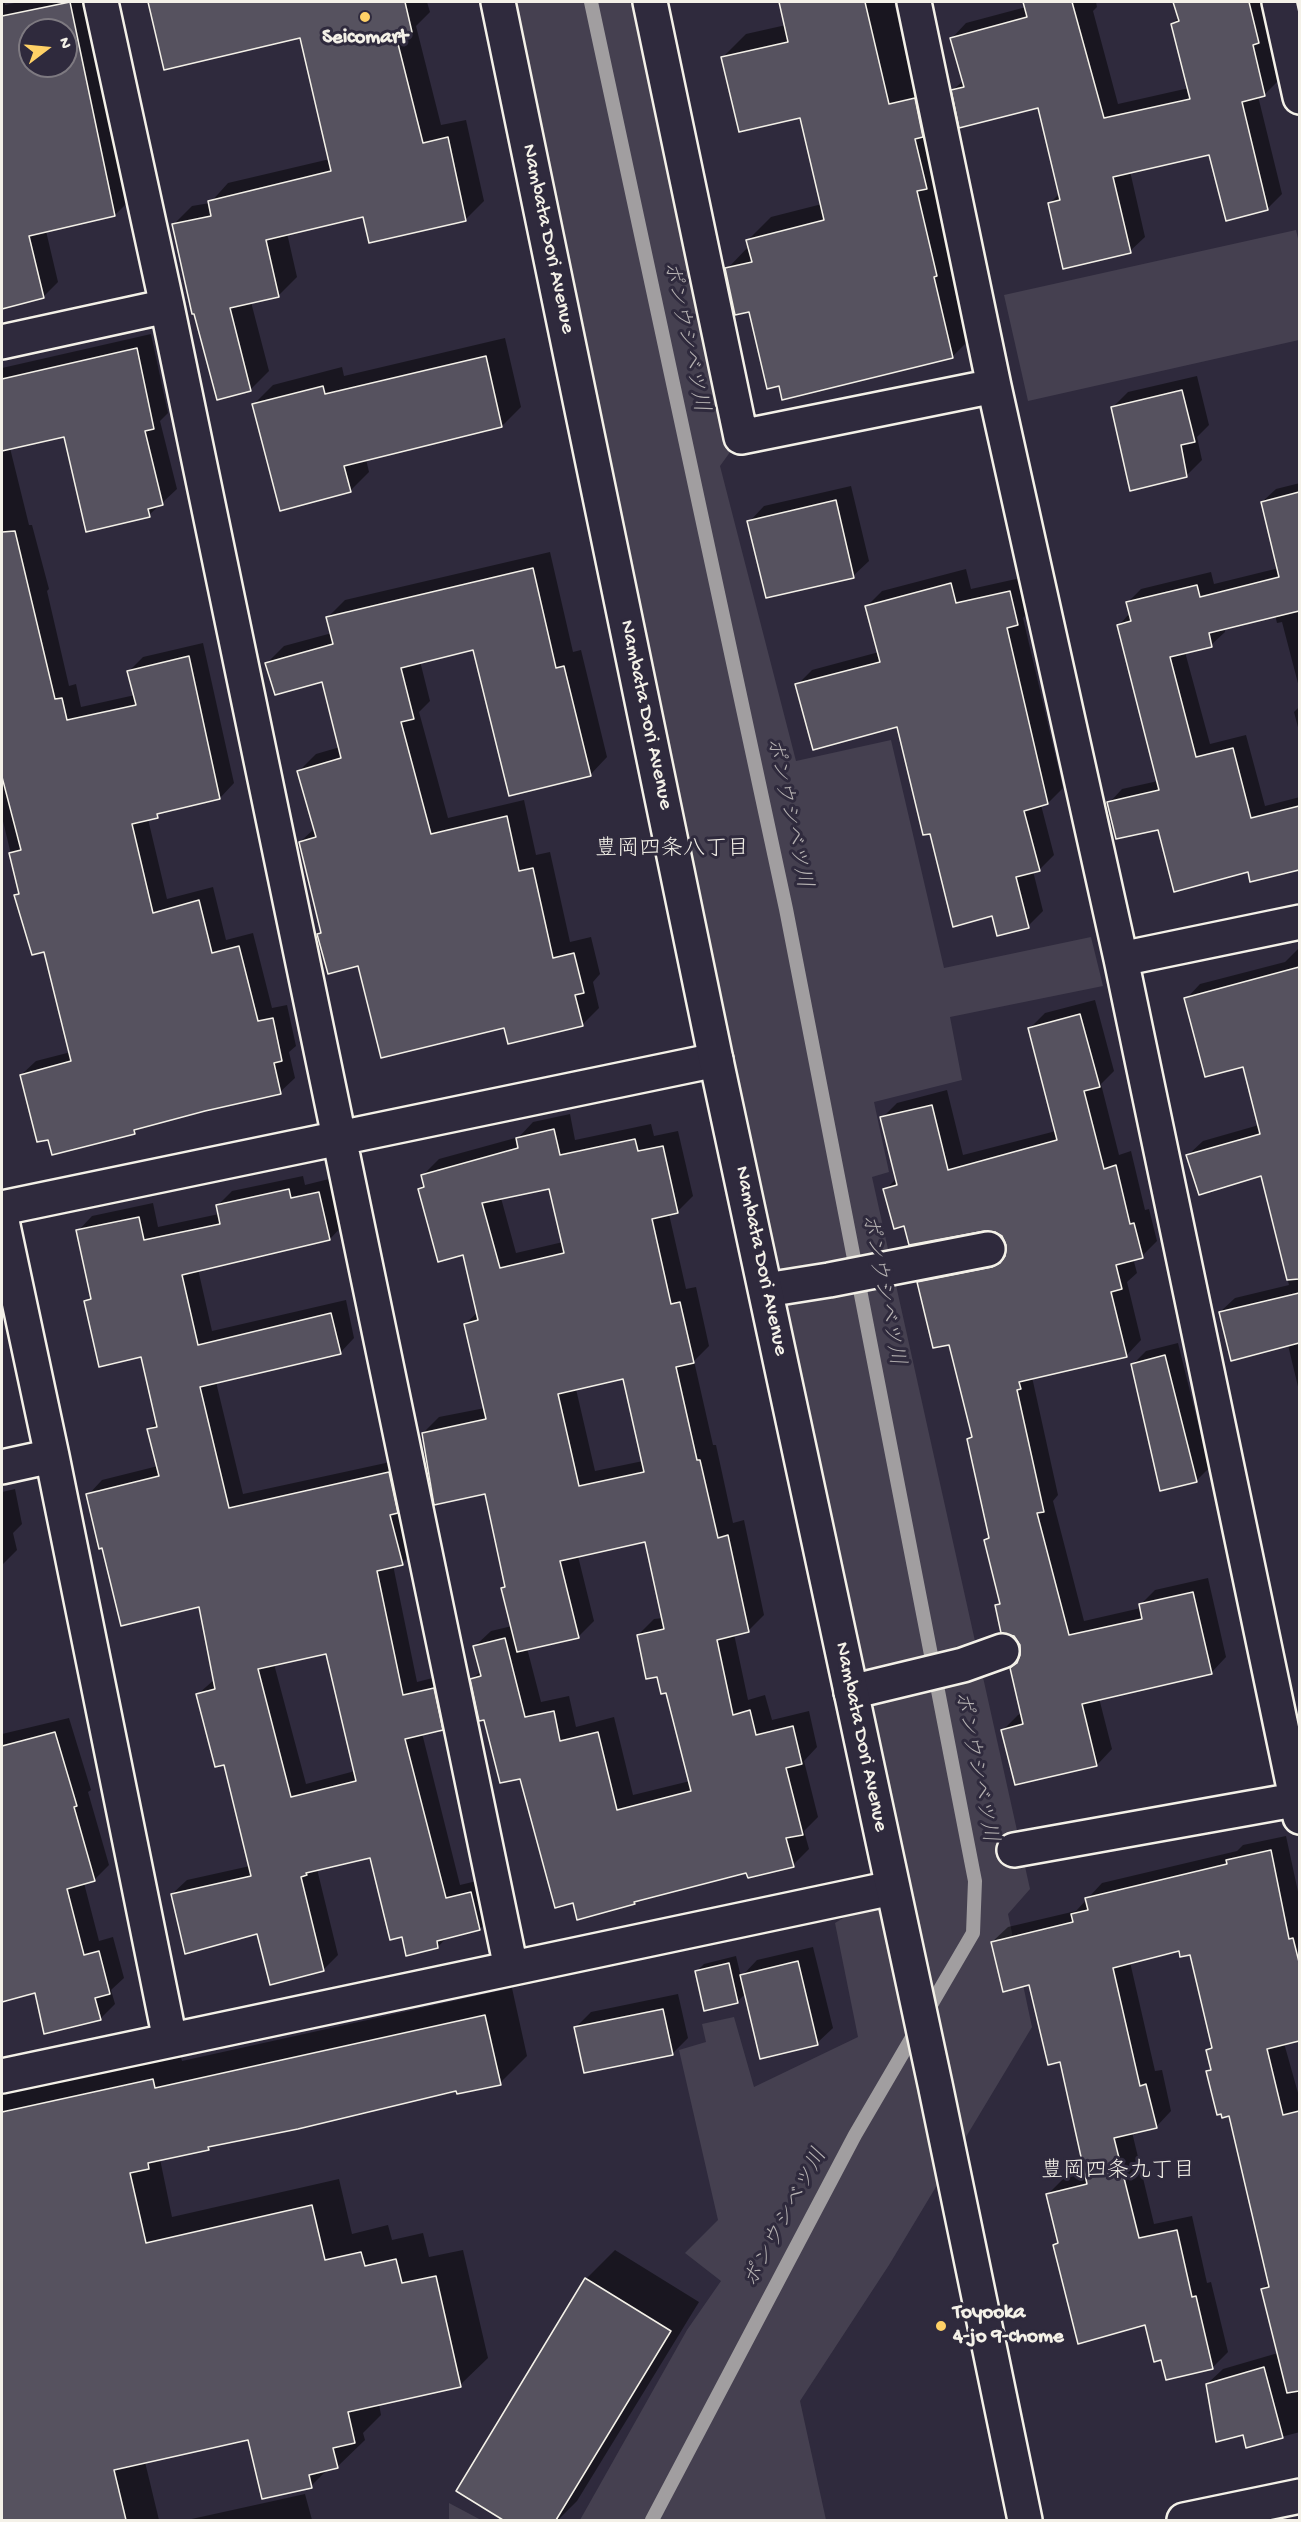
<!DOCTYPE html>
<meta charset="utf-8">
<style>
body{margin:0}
#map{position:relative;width:1301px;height:2522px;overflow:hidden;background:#2f2a3d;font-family:"Gochi Hand",sans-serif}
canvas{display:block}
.frame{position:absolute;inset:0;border:3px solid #f4f1e8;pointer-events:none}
.north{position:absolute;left:18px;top:18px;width:60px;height:60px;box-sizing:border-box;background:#2f2a3d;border:2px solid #7e7a81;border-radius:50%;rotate:74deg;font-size:16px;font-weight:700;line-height:24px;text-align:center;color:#f4f1e8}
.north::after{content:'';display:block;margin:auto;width:21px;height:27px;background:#ffd166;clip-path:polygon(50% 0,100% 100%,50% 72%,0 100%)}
</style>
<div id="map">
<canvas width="1301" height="2522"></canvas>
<div class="frame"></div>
<div class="north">N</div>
</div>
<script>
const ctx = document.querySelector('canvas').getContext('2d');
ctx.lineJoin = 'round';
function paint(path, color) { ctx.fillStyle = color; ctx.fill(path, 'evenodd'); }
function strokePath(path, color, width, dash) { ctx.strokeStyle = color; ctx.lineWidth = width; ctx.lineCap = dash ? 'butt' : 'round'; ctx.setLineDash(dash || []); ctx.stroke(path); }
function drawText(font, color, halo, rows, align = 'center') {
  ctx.font = font + ' "Gochi Hand","Klee One",sans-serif'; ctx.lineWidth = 6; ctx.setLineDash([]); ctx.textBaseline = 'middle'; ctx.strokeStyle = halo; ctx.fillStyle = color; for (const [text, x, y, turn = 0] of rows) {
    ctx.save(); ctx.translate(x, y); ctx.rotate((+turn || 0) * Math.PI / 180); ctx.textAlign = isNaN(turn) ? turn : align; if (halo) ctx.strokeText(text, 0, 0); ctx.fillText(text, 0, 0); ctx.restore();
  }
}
const green = new Path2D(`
 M498,2H650L741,437L720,466L796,761L891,740L944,968L1091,937L1103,986L950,1017L962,1080L874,1102L889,1172L872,1177L1030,1889L1008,1914L1032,2027L889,2265L800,2401L826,2520H580L687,2330L721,2281L685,2253L718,2220L679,2050L706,2042L702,2024L734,2017L754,2087L858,2037L835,1923L892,1888Z
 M1296,230L1300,247L1299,340L1028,401L1004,295Z
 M449,2503L481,2520H449Z`);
const shadow = new Path2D(`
 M2,2H5V5L19,2H87L130,200L115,215L46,231L58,282L43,297L2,308ZM30,30H66V66H30Z
 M151,2H427L430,12L416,26L441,125L466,120L484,201L466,219L364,216L287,233L297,277L279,295L251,302L269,371L250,390L173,225L192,206L210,203L228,183L330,159L301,37L149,3Z
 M780,2H894L912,81L938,75L976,333L953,356L783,398L780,384L751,310L727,269L749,246L748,240L771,217L822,204L801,116L723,57L746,34L786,25Z
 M1025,2H1096L1097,7L1093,11L1118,104L1189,88L1172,24L1179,17L1175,2H1267L1273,27L1268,33L1279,80L1265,94L1258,96L1282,194L1267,209L1210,153L1130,171L1145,237L1130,251L1050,203L1060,193L1039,106L953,90L964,80L952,38L966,23L1026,7Z
 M151,334L168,413L160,421L177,489L149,515L65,436L10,448L29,525H32L49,589L47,591L69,686L76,684L81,707L135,695L129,671L143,657L203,643L234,783L220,798L162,811L157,816L148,819L167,899L213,887L226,940L253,933L272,1008L287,1005L296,1046L289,1052L295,1078L280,1092L140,1127L134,1133L49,1138L21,1075L36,1061L71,1052L45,950L16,896L20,892L2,817V368Z
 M505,338L521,407L502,426L366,459L369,472L350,491L254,404L273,385L342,367L344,376Z
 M1197,376L1209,425L1197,437L1202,460L1187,475L1112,408L1128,392Z
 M1300,483V691L1282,622L1277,623L1275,615L1224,628L1225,632L1211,645L1185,652L1210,744L1246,735L1265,806L1300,797V868L1251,880L1249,870L1109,803L1122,789L1158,781L1119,625L1130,613L1128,602L1141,589L1211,572L1214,584L1279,568L1262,502L1276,489Z
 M851,486L869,561L853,576L749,522L764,506Z
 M550,552L573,652L581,650L607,757L590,775L475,648L420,661L430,701L419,712L448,818L524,800L536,855L550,852L570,942L591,937L600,974L593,982L599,1008L582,1025L505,1026L360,964L318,934L322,931L300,842L315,828L299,771L316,754L340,747L323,680L267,663L284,646L332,633L328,617L345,600Z
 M966,569L971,589L1025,577L1032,609L1023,618L1063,788L1048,803L1041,805L1054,855L1039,870L1033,871L1043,911L1028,926L993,914L931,832L899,725L797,685L812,670L879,652L867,606L882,591Z
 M1300,706V735L1294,712Z
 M1300,947V1395L1288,1345L1220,1312L1235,1298L1289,1285L1262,1174L1188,1155L1203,1141L1259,1125L1244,1065L1186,999L1200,984L1285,962Z
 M1095,1000L1114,1071L1101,1084L1119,1155L1131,1151L1145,1210L1149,1209L1157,1241L1142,1256L1133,1258L1137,1273L1127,1282L1141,1340L1126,1356L1032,1377L1058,1495L1053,1501L1084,1621L1141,1608L1140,1605L1155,1590L1208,1578L1226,1657L1211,1673L1099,1698L1112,1749L1097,1765L1003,1730L1018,1715L1022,1714L1011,1668L1019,1660L1021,1645L997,1606L1001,1602L986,1540L990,1536L968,1439L973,1435L950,1343L919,1282L934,1267L1007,1253L1008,1245L1003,1235L995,1230L905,1225L885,1190L897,1178L882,1118L897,1103L947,1090L963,1155L1056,1131L1030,1028L1045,1013Z
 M570,1114L575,1140L651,1124L654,1136L678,1131L693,1196L677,1212L669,1214L686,1289L696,1287L709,1346L694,1361L713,1445H716L733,1523L744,1520L764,1615L748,1631L734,1634L748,1700L765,1695L772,1720L809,1711L817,1747L804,1761L818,1817L804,1831L809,1849L793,1865L747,1871L637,1900L634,1903L574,1901L521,1777L485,1718L472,1679L481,1671L475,1646L491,1631L512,1626L503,1588L506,1585L486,1492L423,1433L439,1417L485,1408L465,1324L478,1312L464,1253L419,1189L425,1183L423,1175L439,1159L519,1137L533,1122ZM551,1188L563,1242L516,1253L501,1198ZM624,1378L643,1461L595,1471L576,1389ZM646,1541L663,1618L654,1619L638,1635L667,1691L690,1781L633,1795L614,1717L576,1727L569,1696L541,1702L527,1648L578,1637L594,1621L578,1556Z
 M303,1176L305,1185L333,1178L344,1224L330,1239L198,1269L212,1331L346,1300L354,1338L340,1353L216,1382L243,1494L404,1459L416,1549L402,1563L393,1565L417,1682L448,1674L456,1714L442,1728L422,1733L460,1885L485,1879L494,1914L480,1929L447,1937L438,1947L403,1935L372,1856L317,1869L338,1955L324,1969L258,1932L172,1894L187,1880L250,1866L225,1763L198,1694L215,1679L200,1605L122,1624L88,1495L102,1480L158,1466L149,1430L157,1422L143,1356L86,1301L92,1295L78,1231L92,1216L153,1203L158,1227L219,1214L217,1206L232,1191ZM327,1653L355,1771L306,1784L274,1664Z
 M1178,1343L1209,1468L1196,1481L1133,1364L1146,1351Z
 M15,1489L22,1524L13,1533L17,1550L2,1565V1492Z
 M69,1718L91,1790L88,1792L109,1865L94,1880L84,1883L99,1941L113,1937L124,1978L111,1990L115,2004L100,2019L36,1991L2,2000V1734Z
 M1286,1836L1300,1901V2039L1284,2043L1300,2100V2432L1247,2446L1244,2433L1207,2384L1223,2369L1278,2353L1262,2289L1270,2282L1230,2114L1208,2071L1212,2067L1207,2050L1212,2045L1191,1953L1180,1950L1130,1962L1155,2071L1162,2070L1171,2111L1156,2127L1132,2132L1154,2224L1192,2216L1207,2283L1211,2282L1228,2352L1213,2367L1162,2359L1146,2323L1055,2245L1059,2241L1048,2194L1063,2179L1086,2173L1061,2060L1030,1984L992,1942L1008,1927L1076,1911L1102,1883L1237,1851L1243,1845Z
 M813,1947L833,2028L817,2043L746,1993L737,2002L697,1971L704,1964L736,1956L741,1977L757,1960Z
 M512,1988L527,2056L500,2083L458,2089L212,2144L208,2149L160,2159L172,2217L339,2179L352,2234L388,2225L392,2240L423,2233L429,2257L463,2250L488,2358L460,2385L379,2404L381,2415L363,2433L365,2440L337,2467L328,2469L311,2486L250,2438L145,2462L159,2520H2V2092L180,2053L182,2061Z
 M678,1994L688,2038L673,2053L576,2027L591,2012Z
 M615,2250L699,2302L577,2501L558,2520H533L527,2517L524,2520H506L458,2491L586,2279Z
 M305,2494L312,2520H187Z`);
const stream = new Path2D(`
 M591,2L786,909L975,1881L973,1933L855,2135L652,2520`);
const building = new Path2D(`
 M70,2L115,216L29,236L44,298L2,309V16ZM30,30H66V66H30Z
 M148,2H405L412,32L396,36L423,143L448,137L466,221L369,243L363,217L266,240L279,297L230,308L251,391L217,400L194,314H192L172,224L211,216L208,201L331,171L300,38L164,70Z
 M779,2H865L889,104L915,98L923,137L915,139L927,189L917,191L937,276L934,277L953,358L782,400L779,386L767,389L749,312L735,315L725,268L752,262L746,240L824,220L800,118L739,132L721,57L788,42Z
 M1023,2H1072L1104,118L1190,99L1171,24L1179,21L1173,2H1249L1259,43L1253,45L1265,96L1242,102L1268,210L1226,221L1209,155L1113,177L1131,253L1063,269L1048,203L1060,200L1038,108L959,128L951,90L964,87L950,38L1027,17Z
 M137,348L154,429L145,431L163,505L148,509L150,517L86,532L64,437L2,451V379Z
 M486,356L502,427L344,466L351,492L280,511L252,404L323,386L325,394Z
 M1182,390L1195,442L1181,445L1187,477L1130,491L1111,407Z
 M1299,492V611L1209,633L1212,647L1170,657L1196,757L1233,748L1251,818L1299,806V870L1250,882L1248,872L1174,892L1158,830L1116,839L1107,802L1159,790L1117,625L1131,621L1126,602L1197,585L1200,597L1279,577L1261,502Z
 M836,500L854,578L766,598L747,521Z
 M15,531L55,699L62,698L67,720L136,705L127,671L189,656L220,799L157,814L158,818L132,824L153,913L199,900L212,953L239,946L258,1021L273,1018L282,1061L274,1063L281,1094L205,1111L134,1130L135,1134L52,1155L48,1140L37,1142L20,1075L71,1061L44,952L32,955L14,895L19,894L9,853L21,850L2,777V532Z
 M533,568L556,668L564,666L591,776L509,796L473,650L401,668L414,719L401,722L431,834L507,816L519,871L533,868L553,958L574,953L584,993L575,995L583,1026L508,1044L504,1028L381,1058L358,966L328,974L317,934L321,933L299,842L316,837L297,771L341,758L322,682L275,695L265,663L333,644L326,617Z
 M951,583L956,603L1010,591L1018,625L1007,628L1048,804L1024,811L1040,871L1016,877L1029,928L997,936L992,916L953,927L930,834L923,835L897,727L813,750L795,684L880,662L865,606Z
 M1299,967V1279L1287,1280L1261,1176L1199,1195L1186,1155L1260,1134L1243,1067L1205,1077L1184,998Z
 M1080,1014L1100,1087L1084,1091L1104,1169L1116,1165L1130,1224L1134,1223L1143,1258L1116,1265L1122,1289L1111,1292L1127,1357L1019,1382L1021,1389L1017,1390L1044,1512L1037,1513L1069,1635L1142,1619L1139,1604L1193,1592L1212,1674L1082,1704L1097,1766L1015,1785L1001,1730L1023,1724L1010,1668L1017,1663L1020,1655V1645L1014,1636L1001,1633L995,1605L1000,1604L984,1540L989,1538L967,1439L972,1437L949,1345L933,1348L917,1282L992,1267L1000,1263L1005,1256L1006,1245L1002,1236L995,1232L985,1231L909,1245L904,1226L894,1229L883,1189L897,1185L880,1117L932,1105L948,1170L1057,1140L1028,1028Z
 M554,1129L560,1155L635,1139L638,1151L663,1146L678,1213L652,1219L671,1304L680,1302L694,1363L676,1367L697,1460H700L718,1538L728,1535L749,1632L717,1640L733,1715L750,1710L756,1735L793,1726L802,1764L786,1768L803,1835L786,1838L794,1867L748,1878L746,1873L634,1902L635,1904L577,1920L573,1903L555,1908L520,1779L500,1783L484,1720L479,1721L470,1679L481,1676L473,1646L505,1638L525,1717L554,1711L560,1741L598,1732L617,1810L691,1791L666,1693L661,1694L657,1677L646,1679L637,1635L664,1629L645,1542L560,1561L579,1638L517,1652L501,1588L505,1587L485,1494L434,1505L422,1433L486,1419L464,1324L478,1320L463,1255L438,1262L418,1189L424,1187L421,1175L518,1148L516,1138ZM549,1189L564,1253L500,1268L482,1203ZM623,1379L644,1472L579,1486L558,1394Z
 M289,1189L291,1198L319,1192L330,1240L182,1275L198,1345L331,1313L341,1354L200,1387L229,1508L389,1472L398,1513L390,1515L403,1565L377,1571L403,1695L434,1688L443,1730L405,1739L446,1898L471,1892L480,1930L437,1941L438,1948L406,1956L402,1937L390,1940L370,1858L306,1873L307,1875L301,1877L324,1971L270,1985L257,1934L185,1954L171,1894L251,1876L224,1765L215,1767L196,1694L215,1689L199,1607L121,1626L102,1548L99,1549L86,1494L159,1476L147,1429L157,1427L141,1357L99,1367L84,1301L91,1299L76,1230L139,1217L144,1240L220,1224L216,1205ZM326,1654L356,1781L291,1797L258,1669Z
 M1299,1293V1343L1231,1361L1219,1312Z
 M1165,1355L1197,1482L1160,1491L1131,1364Z
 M55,1732L77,1806L74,1807L95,1881L67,1889L84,1955L99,1951L110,1994L95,1998L101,2020L44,2034L35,1993L2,2002V1746Z
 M1271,1850L1289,1939L1293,1938L1299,1962V2041L1267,2049L1283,2115L1299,2111V2391L1287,2393L1261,2289L1269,2287L1229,2116L1222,2118L1221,2114L1217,2115L1206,2071L1211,2070L1206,2050L1212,2048L1190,1955L1180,1957L1179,1951L1113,1968L1140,2086L1146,2084L1157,2128L1114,2138L1139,2238L1177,2230L1192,2297L1196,2296L1213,2369L1166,2380L1161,2360L1154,2362L1145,2325L1078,2344L1053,2245L1058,2243L1046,2194L1087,2184L1060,2062L1048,2065L1029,1985L1003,1992L991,1942L1073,1922L1071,1914L1088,1910L1085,1898L1227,1864L1226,1860Z
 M798,1961L818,2045L760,2059L740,1975Z
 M729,1963L738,2003L704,2011L695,1971Z
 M663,2009L673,2055L584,2073L574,2027Z
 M485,2015L501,2085L457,2094L456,2091L298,2129L208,2147L209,2150L148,2163L149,2169L130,2173L146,2243L312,2205L325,2260L361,2252L365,2266L396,2259L402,2283L436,2276L461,2387L348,2412L355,2443L333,2448L338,2468L309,2475L312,2488L262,2499L248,2440L114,2470L126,2520H2V2112L153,2079L155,2088Z
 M585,2278L671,2331L556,2520H503L456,2491Z
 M1264,2367L1283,2438L1246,2448L1243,2435L1216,2442L1206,2384Z`);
const minor = new Path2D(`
 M101,2L167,306L511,1968
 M650,2L741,437L994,386
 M914,2L994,386L1121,959L1300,1817
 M1279,2L1300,97
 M2,342L167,306
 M1121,959L1300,922
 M2,1208L716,1060
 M2,1221L52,1456L170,2040
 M766,1290L829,1280L988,1249
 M2,1467L52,1456
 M851,1692L963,1665L1002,1651
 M1014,1850L1300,1799
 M2,2076L892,1888
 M1184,2520L1300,2496`);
const major = new Path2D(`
 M498,2L716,1060L935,2084L1025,2520`);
const markers = [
 [365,17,6,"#ffd166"],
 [941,2326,6,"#ffd166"]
];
const poiNames = [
 ["Seicomart",365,39],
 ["Toyooka",953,2314,"left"],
 ["4-jo 9-chome",953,2338,"left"]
];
const streetNames = [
 ["Nambata Dori Avenue",547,239,78],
 ["Nambata Dori Avenue",645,715,78],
 ["Nambata Dori Avenue",760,1261,78],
 ["Nambata Dori Avenue",860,1737,78]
];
const waterNames = [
 ["ポンウシベツ川",684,337,78],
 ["ポンウシベツ川",787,813,78],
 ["ポンウシベツ川",881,1290,79],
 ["ポンウシベツ川",974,1767,79],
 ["ポンウシベツ川",787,2219,-62]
];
const neighbourhoodNames = [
 ["豊岡四条八丁目",672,851],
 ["豊岡四条九丁目",1118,2173]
];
paint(green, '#454050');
paint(shadow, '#0007');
strokePath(stream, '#a19ea0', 14);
paint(building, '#56525f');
strokePath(building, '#f4f1e8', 1.5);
strokePath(minor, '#f4f1e8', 38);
strokePath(major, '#f4f1e8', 38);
strokePath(minor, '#2f2a3d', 33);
strokePath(major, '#2f2a3d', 33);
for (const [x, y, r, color] of markers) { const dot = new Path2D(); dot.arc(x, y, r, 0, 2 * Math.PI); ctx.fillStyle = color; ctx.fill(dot); strokePath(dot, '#2f2a3d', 2); }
drawText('bold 21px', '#f4f1e8', '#2f2a3d', poiNames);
drawText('21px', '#f4f1e8', '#2f2a3d', streetNames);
drawText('italic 22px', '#b6b2b2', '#2f2a3d', waterNames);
drawText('22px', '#f4f1e8', '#2f2a3d', neighbourhoodNames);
</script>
